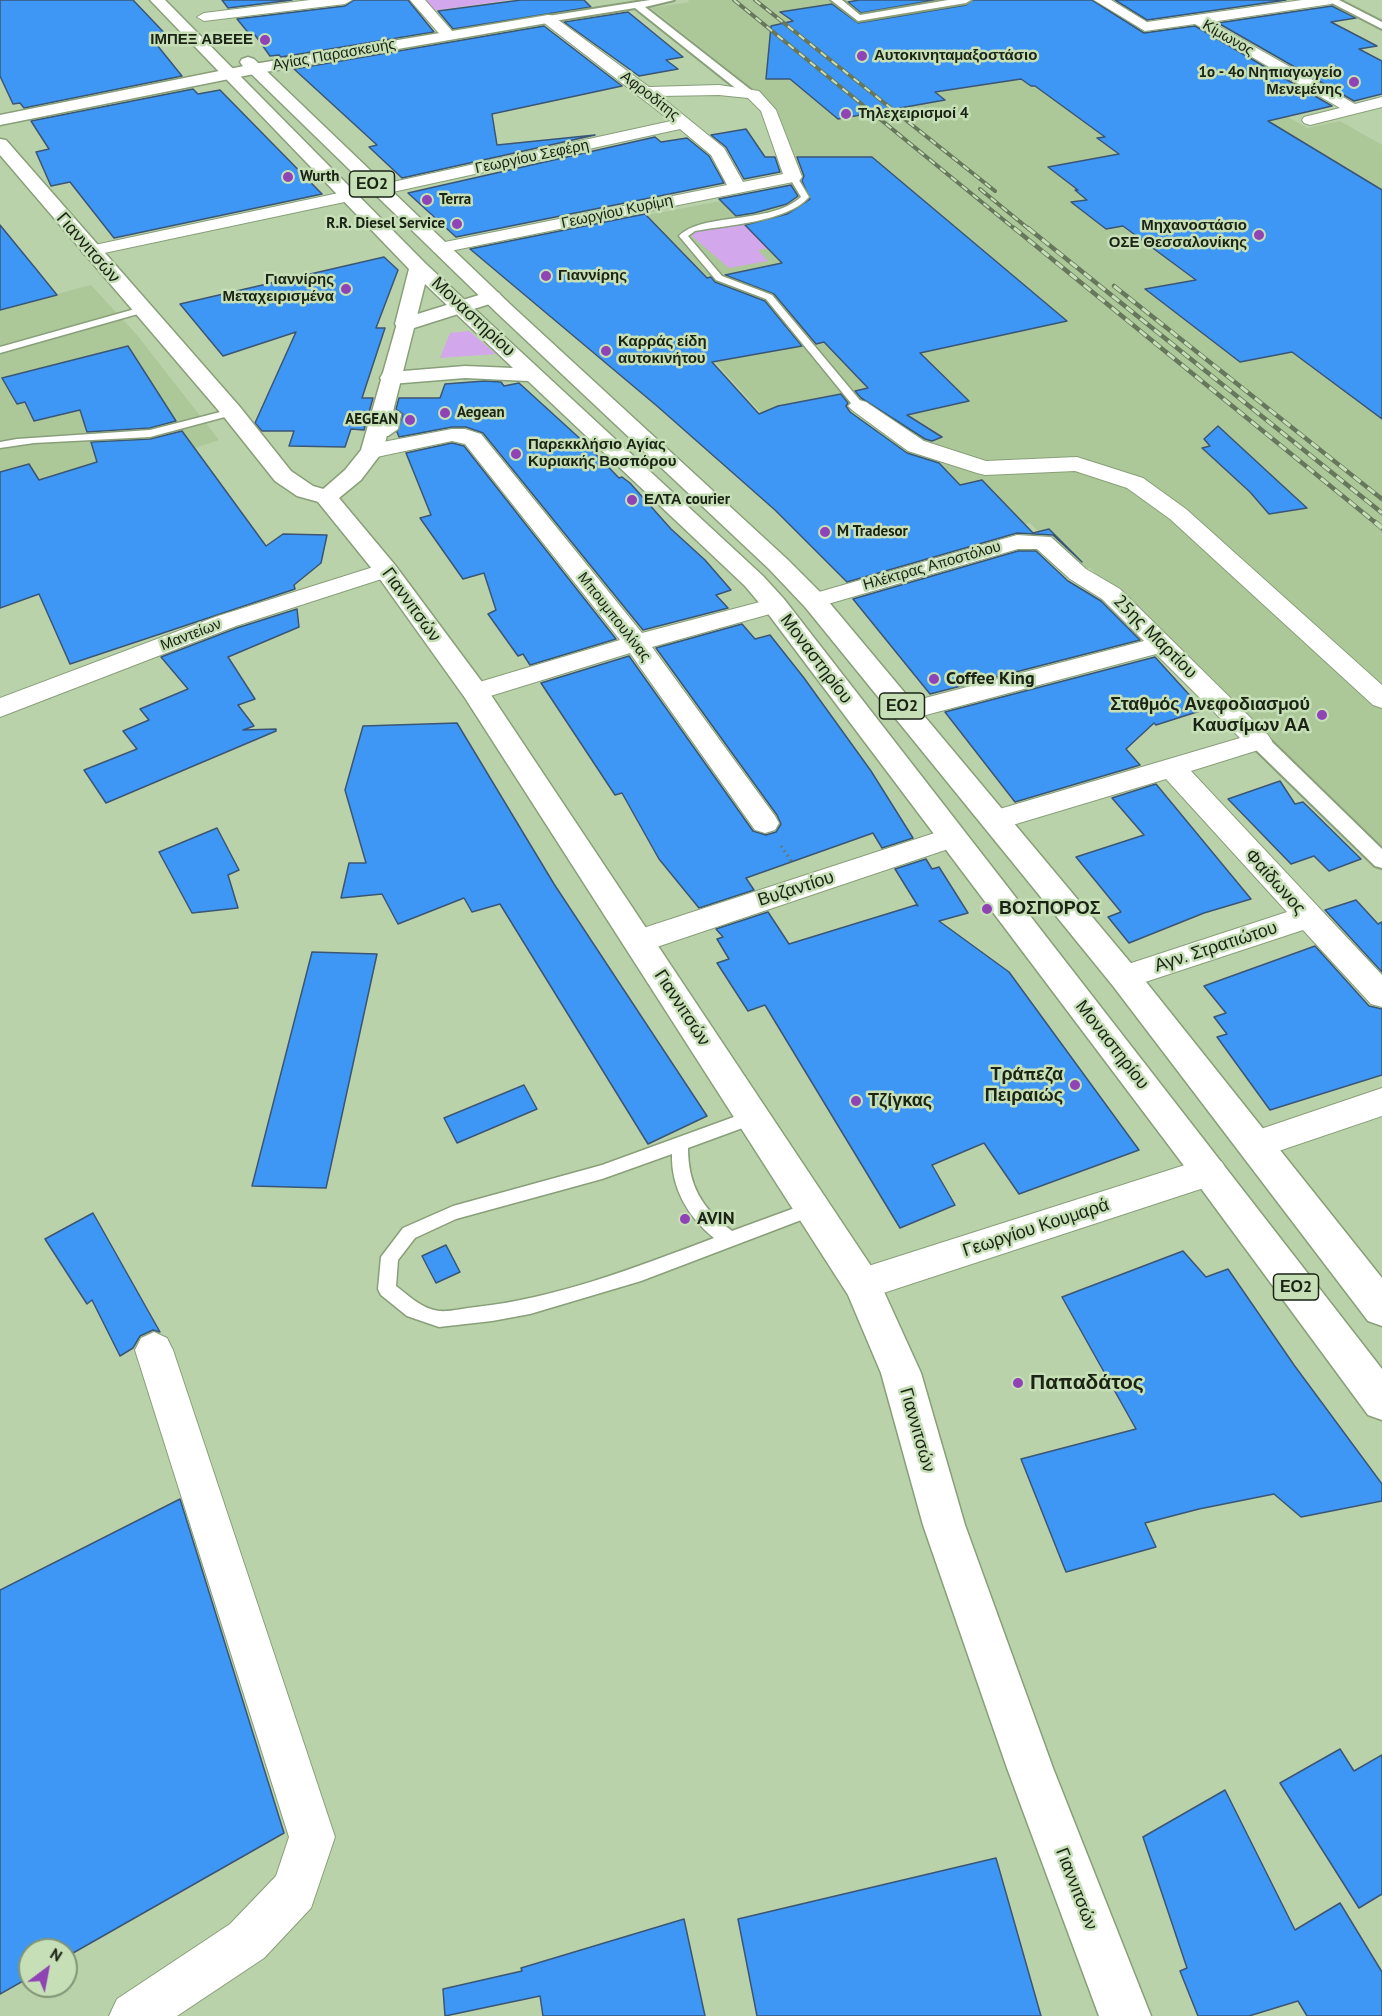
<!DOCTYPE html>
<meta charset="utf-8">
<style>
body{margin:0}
#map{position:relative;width:1382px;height:2016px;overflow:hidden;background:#bad2aa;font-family:"PT Sans",sans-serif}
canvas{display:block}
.north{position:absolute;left:18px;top:1938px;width:60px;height:60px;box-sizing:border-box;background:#c6dfb7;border:2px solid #819476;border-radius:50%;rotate:32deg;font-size:16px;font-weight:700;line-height:24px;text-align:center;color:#1a2314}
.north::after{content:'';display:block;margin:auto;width:21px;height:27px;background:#9043b4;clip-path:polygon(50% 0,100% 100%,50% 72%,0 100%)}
</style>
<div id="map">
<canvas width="1382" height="2016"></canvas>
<div class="north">N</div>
</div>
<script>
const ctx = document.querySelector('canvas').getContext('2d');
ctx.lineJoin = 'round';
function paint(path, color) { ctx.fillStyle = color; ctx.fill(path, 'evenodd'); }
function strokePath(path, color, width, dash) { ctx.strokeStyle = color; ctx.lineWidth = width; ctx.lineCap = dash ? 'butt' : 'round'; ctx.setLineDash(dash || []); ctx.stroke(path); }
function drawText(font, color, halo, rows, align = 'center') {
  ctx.font = font + ' "PT Sans",sans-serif'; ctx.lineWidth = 5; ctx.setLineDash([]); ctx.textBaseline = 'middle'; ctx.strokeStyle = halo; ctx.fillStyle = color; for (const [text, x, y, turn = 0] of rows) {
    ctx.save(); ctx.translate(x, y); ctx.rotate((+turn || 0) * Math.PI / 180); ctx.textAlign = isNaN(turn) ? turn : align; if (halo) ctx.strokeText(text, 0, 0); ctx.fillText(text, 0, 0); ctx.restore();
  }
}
const built = new Path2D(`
 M687,0H832L858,20L980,0H1088L1307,128L1340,121L1382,145V852L1090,568L1077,571L1030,523L977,536L804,461L676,318L604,223L806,185L775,114L764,98L651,8L690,2Z
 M91,285L137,335L219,440L0,513V309Z`);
const green = new Path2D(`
 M421,0H511L431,11Z
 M795,213L821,238L758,250L768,261L729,268L692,236L695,231Z
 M469,331L496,354L440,358L450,333Z`);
const building = new Path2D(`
 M0,0H133L173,42L157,45L182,76L24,108L20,103L13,104L0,76Z
 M222,0H292L228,8Z
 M354,0H408L434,32L281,57L279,55L270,56L255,35L251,36L237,19L345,6Z
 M521,0H584L591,7L453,29L438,11Z
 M859,0H935L861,13L848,2Z
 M973,0H1092L1144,33L1195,26L1332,106L1268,121L1382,190V419L1292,352L1240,362L1145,289L1196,280L1123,226L1106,229L1071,202L1087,200L1075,190H1078L1048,167L1119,154L1097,138L1105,137L1035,86H1031L1021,79L935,92L945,100L838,119L790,79H766L771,26L793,21L780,12L832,4L858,23L966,5Z
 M1115,0H1286L1147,20Z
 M1332,6L1356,18L1331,22L1377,46L1359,49L1382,61V94L1354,101L1218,23Z
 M628,12L683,57L666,60L678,69L639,76L564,22Z
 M544,26L622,86L492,114L497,145L595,135L402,178L369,147L377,145L294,69Z
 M193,89L198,94L220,90L322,194L114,238L70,182L51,186L36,152L49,149L31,121Z
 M746,129L765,157H775L780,172L744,179L726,147L711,135Z
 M655,137L661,142L687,138L709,156L724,183L456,237L408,193Z
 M797,157H872L1067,321L920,353L969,401L907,415L942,437L932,441L925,439L861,398L855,391L868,388L824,342L816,344L774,294L725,275L782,263L745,225L787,214L810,199L802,181L804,176Z
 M791,185L798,196L787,204L754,213L736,216L719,199Z
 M645,214L707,278L711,277L715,282L765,301L802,346L712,362L759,414L778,406L841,394L848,403L846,406L850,412L907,453L939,463L960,485L982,480L1033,533L1049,529L1082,562L1053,535L1017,533L847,582L775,510L657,406L470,249Z
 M0,225L36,269L57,295L0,310Z
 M384,257L398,270L376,328H385L362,398H373L364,430L351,429L345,447L289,446L294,431H262L255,423L296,332L223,356L180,304Z
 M128,346L176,421L150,428L87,432L80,410L34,421L25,402L17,404L2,378Z
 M485,381L501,382L504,386L519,383L587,445L619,478L622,477L630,483L671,529L705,560L731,590L716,595L728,608L643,630L483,433L466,427H452L399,437L397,432L403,414L396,409L399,398H440L445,384Z
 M1218,426L1283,486L1307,508L1269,514L1250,492L1202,448L1210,446L1204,439Z
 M182,431L266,546L283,534L327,535L321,563L294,585L295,589L70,664L39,594L0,608V472L29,464L39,480L97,462L91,442L150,439Z
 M452,443L464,446L616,639L530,665L523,654L518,656L488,614L496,610L484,573L463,579L420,518L431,515L406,453Z
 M1018,551H1036L1068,581L1101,601L1140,640L930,694L853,599Z
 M297,609L299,627L228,657L255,699L238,705L254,726L243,730L276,729V731L106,803L84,770L137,749L123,731L149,720L140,709L188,689L161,657L237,628Z
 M742,624L755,639L770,635L804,678L871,771L913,838L882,848L873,833L746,878L754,890L699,908L659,859L622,793L615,795L541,683L629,656L753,831L766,835L776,832L781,824L777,815L656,648Z
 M1155,657L1203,710L1156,725L1154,723L1126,749L1140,765L1015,802L945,712Z
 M457,723L554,884L707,1116L648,1144L500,904L472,912L464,898L398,924L382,894L341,898L349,863H366L345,790L363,726Z
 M1280,781L1295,804L1303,802L1361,859L1329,871L1314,856L1291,864L1228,799Z
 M1156,784L1251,899L1204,913L1129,943L1108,917L1121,912L1076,857L1144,835L1112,798Z
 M217,828L239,870L228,875L238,908L192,913L159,852Z
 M926,859L932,869L939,867L968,913L939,921L1009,972L1139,1150L1019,1194L984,1143L932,1165L955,1205L900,1228L765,1005L748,1011L717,963L729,959L717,939L723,937L716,929L768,912L789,944L916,905L918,906L895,869Z
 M1356,900L1378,924L1382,922V972L1325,910Z
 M1315,946L1369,1006L1382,1009V1075L1270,1110L1217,1037L1227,1034L1214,1017L1226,1013L1204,986Z
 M312,952L377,954L326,1188L252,1186Z
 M524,1085L537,1109L457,1143L444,1118Z
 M93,1213L160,1332L153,1330L140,1336L133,1348L120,1356L92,1300L87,1304L45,1239Z
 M446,1245L460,1272L436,1283L422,1256Z
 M1183,1251L1206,1277L1228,1269L1294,1365L1382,1484V1501L1301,1517L1274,1494L1199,1509L1145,1523L1156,1547L1066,1572L1021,1459L1136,1429L1062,1297Z
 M180,1499L284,1833L66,1957V1950H30V1977L0,1994V1590Z
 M1340,1749L1354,1771L1382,1755V1894L1359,1908L1280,1783Z
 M1225,1790L1295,1930L1340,1903L1382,1972V2016H1307L1298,2001L1249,2016H1198L1180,1971L1187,1968L1143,1837Z
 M996,1858L1041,2016H757L738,1919Z
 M684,1919L705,2016H543L540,1996L445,2016L443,1989L522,1971L521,1968Z`);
const path = new Path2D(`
 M781,846L792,862`);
const service = new Path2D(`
 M790,175H796L809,197C787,222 727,225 695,231L688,236L722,276L772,295L863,404V408H855L766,299L716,280L679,236C702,212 770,225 801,197L789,177Z
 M142,307L145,308V312L0,353V347Z
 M232,409L237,412L236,414L150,437L34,443L0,448V442L17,439L150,430Z
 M390,409L401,414L398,429L388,436H380V432L388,427L391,416L385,412Z
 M753,1110L759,1112L761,1117L759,1122L688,1148C688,1185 702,1209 732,1231L811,1202L817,1204L819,1209L817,1214L641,1281L530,1314L492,1321L439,1327L407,1316L381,1295L378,1289L381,1257L403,1228L453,1206L602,1165ZM672,1154C671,1188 688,1217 714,1238C637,1267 558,1298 476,1307C464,1308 450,1312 439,1311C422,1309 409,1296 396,1286L398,1260L415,1238L456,1219L602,1179Z`);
const pedestrian = new Path2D(`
 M650,0H674L645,7L751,90V94H743L635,8L548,22L543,19L548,16Z
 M831,0H842L860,15L948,0H971L966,3L858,21Z
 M1326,0H1339L1382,22V29Z
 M1259,735L1266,736L1382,849V868L1375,866L1252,746L1249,741L1252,736Z`);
const minor = new Path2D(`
 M310,0H352L345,4L204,21L197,17L204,13Z
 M410,0H425L453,32L455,35L453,38H443Z
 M1094,0H1111L1147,22L1302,0H1338L1331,4L1211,22L1355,104L1382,97V107L1310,125L1304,123L1302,120L1304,117L1340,108L1195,24L1145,31Z
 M548,15L553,16L649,87L719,85L759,91L776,110L802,177L799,181L793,182L440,253L434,252L431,248L434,244L440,243L727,185L711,155L680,129L379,195L373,194L370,190L373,186L379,185L671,121L543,22L541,19ZM719,95L748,98L761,111L783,174L743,182L724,148L660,96Z
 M348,191L354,192L357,196L354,200L90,256L84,255L81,251L84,247L90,246Z
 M859,400L866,402L924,441L986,461L1077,457L1143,478L1186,509L1382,685V708L1373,705L1170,519L1127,488L1075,471L985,475L977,473L908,451L852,410L848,406L852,402Z
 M452,429H465L481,434L642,633L775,598L784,600L787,605L784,610L652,647L775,816L779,823L775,830L765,833L755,830L630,653L484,698L475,700L466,698L462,692L466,686L620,640L465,444L452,441L372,458L364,456L361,451L364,446L372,444Z
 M1017,535L1051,537L1086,569L1120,589L1268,735L1272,741L1268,747L1191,771L1382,975V1007L1371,1004L1303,930L1124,989L1113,985L1109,977L1113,969L1287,912L1166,779L996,830L986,827L982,820L986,813L1240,738L1156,654L907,720L898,717L894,711L898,705L1144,641L1102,599L1070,579L1037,549H1018L814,608L805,606L802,601L805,596Z
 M386,563L394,565L398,570L394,575L236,626L0,717V698L218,616Z
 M953,827L963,830L967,837L963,844L639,953L628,949L624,941L628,933Z
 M1382,1088V1116L1255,1159L1243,1155L1238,1145L1243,1135Z
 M1210,1157L1222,1162L1227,1172L1222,1182L862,1300L849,1296L844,1284L849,1272L862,1268Z
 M154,1332L167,1338L173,1350L335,1837L311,1908L264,1958L177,2016H109L117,1999L230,1924L276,1876L289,1837L135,1350L141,1338Z`);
const tertiary = new Path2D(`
 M548,15L553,16L555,19L553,22L254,74L0,125V115L254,64Z
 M0,139L6,140L240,407L291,471L313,486L334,492L338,497L334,502L326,504L297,496L275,481L224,417L0,155Z`);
const secondary = new Path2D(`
 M492,291L499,293L502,297L499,301L414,328L383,451L361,480L339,498L395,565L485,686L875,1272L921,1373L965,1525L1053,1768L1151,2016H1099L1007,1768L923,1525L881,1373L848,1295L465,698L377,575L314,497L345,470L361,450L398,320Z`);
const primary = new Path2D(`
 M150,0H165L426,264L763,576L784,599L1382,1369V1420L1368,1415L1197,1183L766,611L745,586L528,381L465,378L391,384L383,383L380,378L383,373L391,372L465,366L513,368L425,284L415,324L412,328L405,330L398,328L395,324L409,269Z
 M248,57L254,59L511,305L787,559L823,595L1135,968L1382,1278V1326L1368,1321L1113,986L805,607L769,569L497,313L242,65L240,62L242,59Z`);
const railFar2 = new Path2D(`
 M734,0L1016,230
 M755,0L995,191
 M980,189L1030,230`);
const railFar1 = new Path2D(`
 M1014,228L1377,524
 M1028,228L1382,513
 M1114,286L1382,499`);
const rail = new Path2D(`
 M1375,522L1382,528`);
const markers = [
 [265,40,6,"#9043b4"],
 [862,56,6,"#9043b4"],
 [1354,82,6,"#9043b4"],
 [846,114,6,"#9043b4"],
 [288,177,6,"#9043b4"],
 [427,200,6,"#9043b4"],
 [457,224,6,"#9043b4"],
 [1259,235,6,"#9043b4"],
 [546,276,6,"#9043b4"],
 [346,289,6,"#9043b4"],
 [606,351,6,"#9043b4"],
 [445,413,6,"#9043b4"],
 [410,420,6,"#9043b4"],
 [516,454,6,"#9043b4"],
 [632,500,6,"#9043b4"],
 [825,532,6,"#9043b4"],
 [934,679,6,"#9043b4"],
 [1322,715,6,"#9043b4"],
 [987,909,6,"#9043b4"],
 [1075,1085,6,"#9043b4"],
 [856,1101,6,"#9043b4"],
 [685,1219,6,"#9043b4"],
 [1018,1383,6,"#9043b4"]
];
const farStreetnames = [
 ["Κίμωνος",1228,38,30],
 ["Αγίας Παρασκευής",334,55,-10],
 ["Αφροδίτης",650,96,38],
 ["Γεωργίου Σεφέρη",532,157,-12],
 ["Γεωργίου Κυρίμη",617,212,-12],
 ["Ηλέκτρας Αποστόλου",932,566,-16],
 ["Μπουμπουλίνας",614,617,52],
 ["Μαντείων",191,635,-21]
];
const farPoinames = [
 ["ΙΜΠΕΞ ΑΒΕΕΕ",253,40,"right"],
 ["Αυτοκινηταμαξοστάσιο",874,56],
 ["1o - 4o Νηπιαγωγείο",1342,73,"right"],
 ["Μενεμένης",1342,90,"right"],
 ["Τηλεχειρισμοί 4",858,114],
 ["Wurth",300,177],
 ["Terra",439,200],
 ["R.R. Diesel Service",445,224,"right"],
 ["Μηχανοστάσιο",1247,226,"right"],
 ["ΟΣΕ Θεσσαλονίκης",1247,243,"right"],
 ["Γιαννίρης",558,276],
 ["Γιαννίρης",334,280,"right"],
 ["Μεταχειρισμένα",334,297,"right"],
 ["Καρράς είδη",618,342],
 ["αυτοκινήτου",618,359],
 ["Aegean",457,413],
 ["AEGEAN",398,420,"right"],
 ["Παρεκκλήσιο Αγίας",528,445],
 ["Κυριακής Βοσπόρου",528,462],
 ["ΕΛΤΑ courier",644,500],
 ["M Tradesor",837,532]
];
const shields = [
 [372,184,45],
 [902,706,45],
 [1296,1287,45]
];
const shieldNames = [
 ["ΕΟ2",372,184],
 ["ΕΟ2",902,706],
 ["ΕΟ2",1296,1287]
];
const streetNames = [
 ["Γιαννιτσών",88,248,49],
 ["Μοναστηρίου",473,317,43],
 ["Γιαννιτσών",411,605,54],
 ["25ης Μαρτίου",1155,637,45],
 ["Μοναστηρίου",816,659,53],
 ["Φαίδωνος",1275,882,48],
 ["Βυζαντίου",796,889,-18],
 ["Αγν. Στρατιώτου",1216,947,-18],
 ["Γιαννιτσών",682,1008,57],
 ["Μοναστηρίου",1112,1045,52],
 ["Γεωργίου Κουμαρά",1036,1228,-18],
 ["Γιαννιτσών",917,1430,74],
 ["Γιαννιτσών",1076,1889,69]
];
const poiNames = [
 ["Coffee King",946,679],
 ["Σταθμός Ανεφοδιασμού",1310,705,"right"],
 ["Καυσίμων ΑΑ",1310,726,"right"],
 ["ΒΟΣΠΟΡΟΣ",999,909],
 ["Τράπεζα",1063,1075,"right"],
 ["Πειραιώς",1063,1096,"right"],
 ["Τζίγκας",868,1101],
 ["AVIN",697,1219]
];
const nearPoinames = [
 ["Παπαδάτος",1030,1383]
];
paint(built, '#acc899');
paint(green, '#d3a7eb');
paint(building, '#3e96f5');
strokePath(building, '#3b5675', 1.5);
strokePath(service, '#889f79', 3);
strokePath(pedestrian, '#889f79', 4);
strokePath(minor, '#889f79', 2);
strokePath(tertiary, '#889f79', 3);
strokePath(secondary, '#889f79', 3);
strokePath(primary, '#889f79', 3);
strokePath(path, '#67775c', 3, [1.5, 4]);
paint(service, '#fff');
paint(pedestrian, '#fff');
paint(minor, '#fff');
paint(tertiary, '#fff');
paint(secondary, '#fff');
paint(primary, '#fff');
strokePath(railFar2, '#67775c', 4);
strokePath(railFar1, '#67775c', 4.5);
strokePath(rail, '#67775c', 5);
strokePath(railFar2, '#c6dfb7', 2, [7]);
strokePath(railFar1, '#c6dfb7', 3, [9]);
strokePath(rail, '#c6dfb7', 4, [11]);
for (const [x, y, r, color] of markers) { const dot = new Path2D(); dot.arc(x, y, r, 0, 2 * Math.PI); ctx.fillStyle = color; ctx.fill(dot); strokePath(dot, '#c6dfb7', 2); }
drawText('15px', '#1a2314', '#c6dfb7', farStreetnames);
drawText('bold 15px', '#1a2314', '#c6dfb7', farPoinames, 'left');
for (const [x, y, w] of shields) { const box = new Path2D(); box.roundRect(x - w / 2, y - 13, w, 26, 4.5); ctx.fillStyle = '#c6dfb7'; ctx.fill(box); strokePath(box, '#1a2314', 1.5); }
drawText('bold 16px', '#1a2314', null, shieldNames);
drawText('18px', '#1a2314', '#c6dfb7', streetNames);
drawText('bold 18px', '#1a2314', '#c6dfb7', poiNames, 'left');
drawText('bold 21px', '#1a2314', '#c6dfb7', nearPoinames, 'left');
</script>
